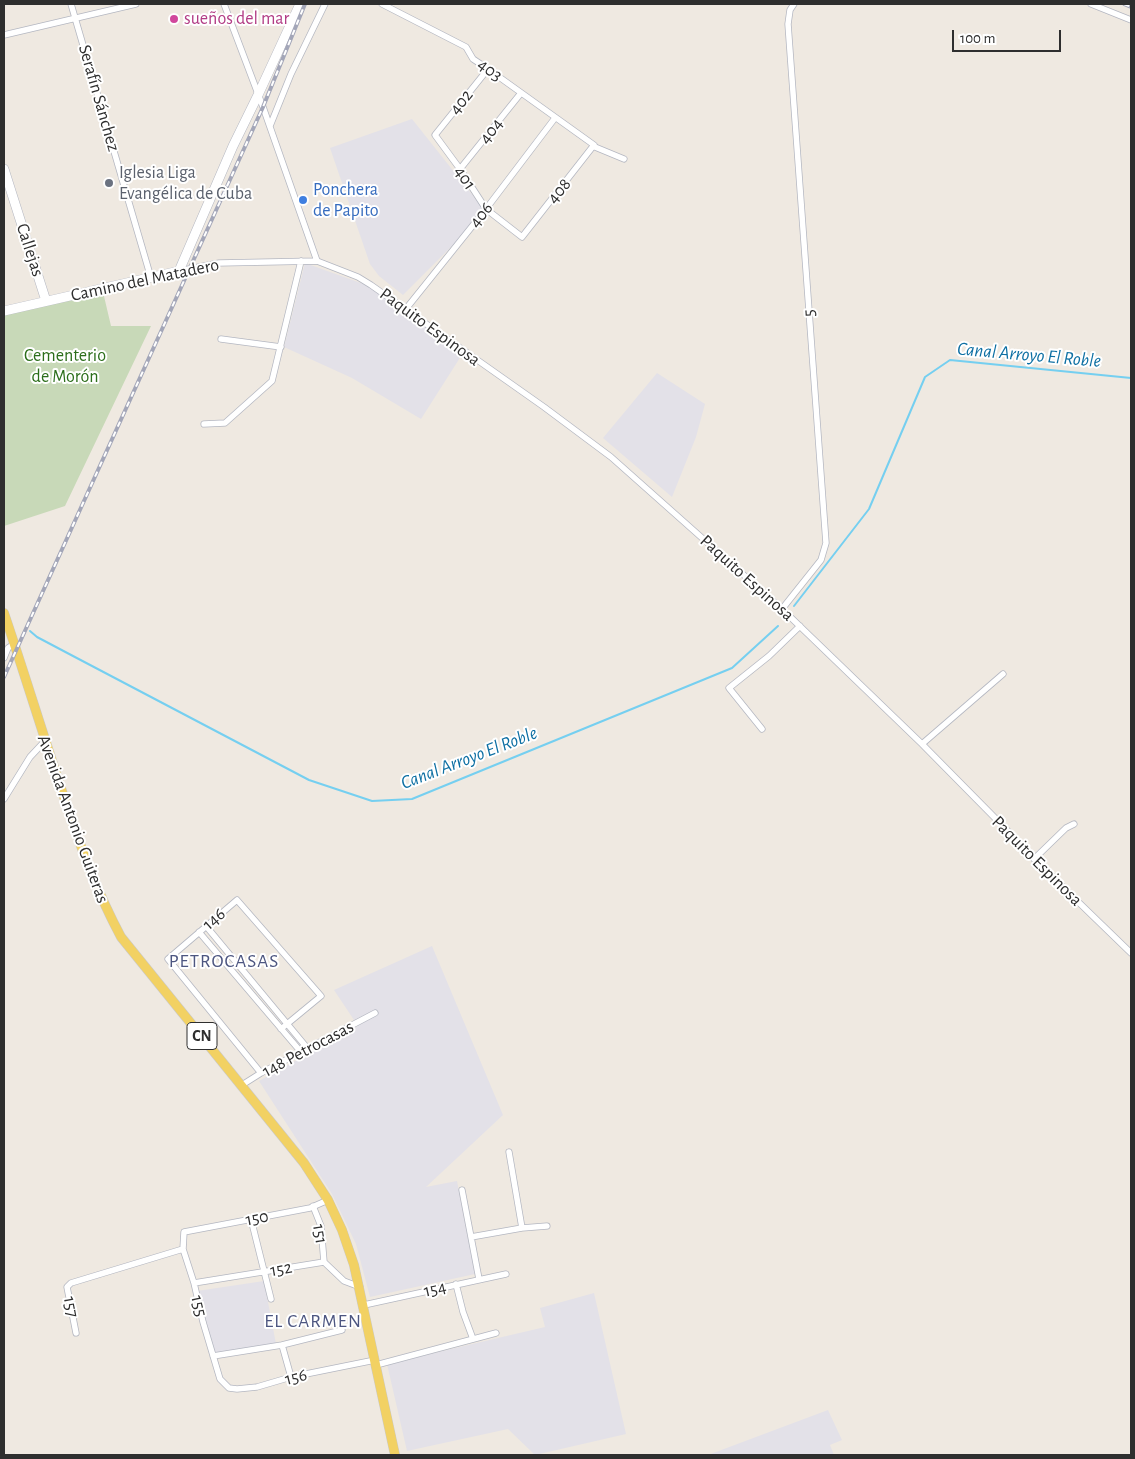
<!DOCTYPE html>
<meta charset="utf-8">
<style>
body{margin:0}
#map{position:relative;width:1135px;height:1459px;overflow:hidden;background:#efe9e1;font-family:"Alegreya Sans",sans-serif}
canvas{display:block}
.frame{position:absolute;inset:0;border:5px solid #2e2e2e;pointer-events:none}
.scale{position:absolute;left:952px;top:30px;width:109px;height:22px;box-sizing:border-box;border:2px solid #2e2e2e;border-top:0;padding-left:6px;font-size:15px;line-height:18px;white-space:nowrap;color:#2e2e2e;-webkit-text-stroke:4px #fff;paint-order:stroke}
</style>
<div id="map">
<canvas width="1135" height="1459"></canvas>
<div class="frame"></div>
<div class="scale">100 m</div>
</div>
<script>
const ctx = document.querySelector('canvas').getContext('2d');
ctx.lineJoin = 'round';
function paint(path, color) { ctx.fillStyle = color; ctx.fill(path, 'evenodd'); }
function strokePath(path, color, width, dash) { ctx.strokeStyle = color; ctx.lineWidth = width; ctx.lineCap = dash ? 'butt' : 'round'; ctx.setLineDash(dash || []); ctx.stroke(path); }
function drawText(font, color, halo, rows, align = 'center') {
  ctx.font = font + ' "Alegreya Sans",sans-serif'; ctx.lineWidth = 4; ctx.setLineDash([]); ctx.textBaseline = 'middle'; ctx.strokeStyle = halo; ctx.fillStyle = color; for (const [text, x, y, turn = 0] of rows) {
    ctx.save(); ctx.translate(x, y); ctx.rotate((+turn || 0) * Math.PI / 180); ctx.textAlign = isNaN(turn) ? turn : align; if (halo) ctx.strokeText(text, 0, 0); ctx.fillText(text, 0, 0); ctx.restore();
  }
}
const industrial = new Path2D(`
 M412,119L486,212L403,295L379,276L370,264L330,148Z
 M305,263L372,287L463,353L421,419L352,378L284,347Z
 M657,373L705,404L696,437L672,497L603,438Z
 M432,946L503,1115L426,1187L457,1181L475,1274L370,1297L356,1244L332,1194L259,1081L358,1026L334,990Z
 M264,1281L276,1344L214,1354L197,1291Z
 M594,1293L626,1434L535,1455L508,1429L407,1451L387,1364L545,1327L540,1308Z
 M828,1410L842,1440L830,1445L834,1455H708Z`);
const cemetery = new Path2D(`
 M103,292L111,326H151L65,506L4,526V315Z`);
const stream = new Path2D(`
 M794,606L869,509L925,377L950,360L1131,378
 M30,631L37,637L73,656L309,780L372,801L412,799L732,668L778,626`);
const street = new Path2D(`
 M71,4L151,278
 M224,4L263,107L317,261
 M382,4L466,47L473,59L488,69L594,145L522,237L486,209L460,169L435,135L488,69
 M1091,4L1131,20
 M4,35L136,4
 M270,126L291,74L325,4
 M595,147L624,159
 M460,169L521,93
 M179,271L219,263L317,261L358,277L371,285L544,407L611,457L782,609L922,744L1068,892L1131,953
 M405,310L486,209L555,118
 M221,339L281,347
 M204,424L225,423L272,381L301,261
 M782,609L821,560L826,543L788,24L790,10L794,4
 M4,658L8,648L14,644
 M762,729L729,688L769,656L800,626
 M922,744L1003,674
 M4,799L30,757L45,741
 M1034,859L1066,828L1074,824
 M206,926L308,1049
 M199,932L301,1052
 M261,1073L168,959L237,900L321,996L281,1029
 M242,1085L261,1073L375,1013
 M509,1152L522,1228
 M462,1190L479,1279
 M328,1200L310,1208L184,1232L183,1249L194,1283L203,1322L220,1379L229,1388L237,1389L257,1387L291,1377L375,1360
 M313,1206L321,1226L324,1262
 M251,1219L271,1299
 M471,1237L522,1228L547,1226
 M324,1262L344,1281L360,1287
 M194,1283L324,1262
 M456,1284L463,1312L473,1339
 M364,1305L506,1274
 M76,1333L67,1287L71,1283L183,1249
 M282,1345L291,1377
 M213,1356L282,1345L342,1330
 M376,1365L496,1333`);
const secondary = new Path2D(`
 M4,169L46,301
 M4,311L179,271L233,146L258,95L300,4`);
const primary = new Path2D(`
 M4,613C25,675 44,738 65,800C81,848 97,892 121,937L304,1163L328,1200L342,1230L354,1265L395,1455`);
const rail = new Path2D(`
 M1124,4L1131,7
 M4,677L263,107L305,4`);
const markers = [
 [174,19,5,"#d1479c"],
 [109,183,5,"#6b7280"],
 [303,200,5,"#3f7fe0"]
];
const shields = [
 [202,1036,30]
];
const shieldNames = [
 ["CN",202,1036]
];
const hotelNames = [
 ["sueños del mar",184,19]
];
const streetNames = [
 ["403",490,70,36],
 ["Serafín Sánchez",99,98,74],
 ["402",461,102,-51],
 ["404",491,131,-52],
 ["401",465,178,56],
 ["408",559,191,-51],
 ["406",481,215,-52],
 ["Callejas",30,250,72],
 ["Camino del Matadero",145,280,-12],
 ["5",809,313,-94],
 ["Paquito Espinosa",430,327,36],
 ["Paquito Espinosa",747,578,42],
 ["Avenida Antonio Guiteras",73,819,70],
 ["Paquito Espinosa",1037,861,45],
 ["146",214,919,-41],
 ["148 Petrocasas",308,1049,-28],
 ["150",257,1218,-11],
 ["151",320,1234,81],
 ["152",281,1269,-10],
 ["154",435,1289,-13],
 ["155",199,1306,77],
 ["157",71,1307,79],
 ["156",296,1377,-14]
];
const worshipNames = [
 ["Iglesia Liga",119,173],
 ["Evangélica de Cuba",119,194]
];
const shopNames = [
 ["Ponchera",313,190],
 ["de Papito",313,211]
];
const parkNames = [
 ["Cementerio",65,356],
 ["de Morón",65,377]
];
const waterNames = [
 ["Canal Arroyo El Roble",1029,355,5],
 ["Canal Arroyo El Roble",469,758,-21]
];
const neighbourhoodNames = [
 ["PETROCASAS",224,961],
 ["EL CARMEN",313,1321]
];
paint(industrial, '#e3e1e8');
paint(cemetery, '#c8d9b8');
strokePath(stream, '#75cff0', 2);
strokePath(street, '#b4b7c1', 7);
strokePath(secondary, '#b4b7c1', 10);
strokePath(primary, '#c9c9c9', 10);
strokePath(street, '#fff', 5.5);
strokePath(secondary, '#fff', 9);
strokePath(primary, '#f2d163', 9);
strokePath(rail, '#a3a6b8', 4);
strokePath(rail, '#fff', 2, [5.5]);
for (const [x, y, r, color] of markers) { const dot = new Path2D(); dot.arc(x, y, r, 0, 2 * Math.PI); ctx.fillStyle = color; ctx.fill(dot); strokePath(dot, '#fff', 2); }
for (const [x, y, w] of shields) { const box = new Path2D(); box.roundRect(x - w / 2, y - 13.5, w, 27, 4); ctx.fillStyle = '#fff'; ctx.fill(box); strokePath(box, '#2e2e2e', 1); }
drawText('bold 16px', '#2e2e2e', null, shieldNames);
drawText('18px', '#b23c85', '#fff', hotelNames, 'left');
drawText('18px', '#2e2e2e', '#fff', streetNames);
drawText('18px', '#5b616d', '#fff', worshipNames, 'left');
drawText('18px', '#366cbe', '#fff', shopNames, 'left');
drawText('18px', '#2c6e1b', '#fff', parkNames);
drawText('italic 19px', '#0d6fa3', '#fff', waterNames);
ctx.letterSpacing = '1px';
drawText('19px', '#4d5680', '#fff', neighbourhoodNames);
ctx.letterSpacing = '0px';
</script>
